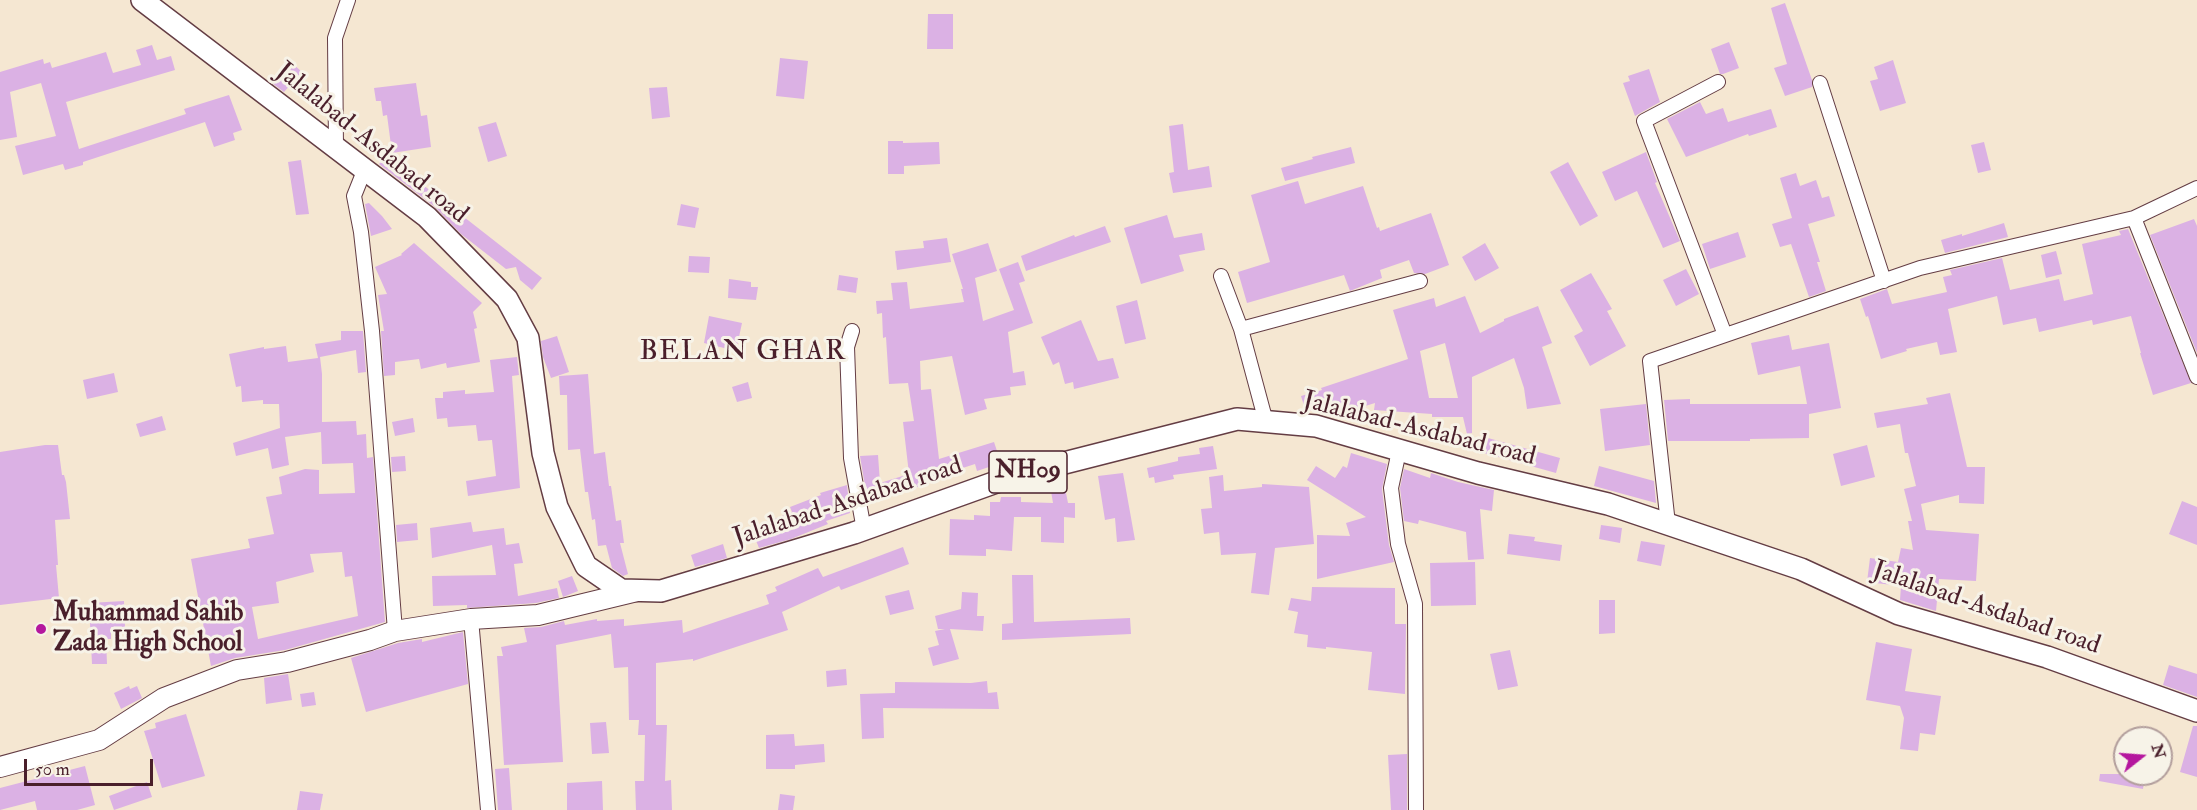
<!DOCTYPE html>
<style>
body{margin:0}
#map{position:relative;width:2197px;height:810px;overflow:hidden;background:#f5e7d2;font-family:"IM FELL Double Pica",serif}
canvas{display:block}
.north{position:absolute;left:2113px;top:726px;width:60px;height:60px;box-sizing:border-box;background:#f7f3e8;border:2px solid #b29e9c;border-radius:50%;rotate:73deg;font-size:16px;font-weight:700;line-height:24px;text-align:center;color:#4a1f2b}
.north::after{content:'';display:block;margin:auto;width:21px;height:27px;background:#b5179e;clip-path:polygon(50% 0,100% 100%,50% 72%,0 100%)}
.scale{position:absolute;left:24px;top:759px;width:129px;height:27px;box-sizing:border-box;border:3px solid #4a1f2b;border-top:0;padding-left:8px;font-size:18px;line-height:21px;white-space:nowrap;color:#4a1f2b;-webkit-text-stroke:4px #f7f3e8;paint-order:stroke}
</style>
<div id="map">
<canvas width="2197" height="810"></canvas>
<div class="north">N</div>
<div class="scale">50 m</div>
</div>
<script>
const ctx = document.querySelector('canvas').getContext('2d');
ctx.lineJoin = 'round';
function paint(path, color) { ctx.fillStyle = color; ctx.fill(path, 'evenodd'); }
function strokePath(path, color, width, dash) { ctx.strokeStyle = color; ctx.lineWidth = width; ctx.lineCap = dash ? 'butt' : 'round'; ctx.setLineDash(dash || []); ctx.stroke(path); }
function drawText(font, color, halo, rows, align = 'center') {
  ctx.font = font + ' "IM FELL Double Pica",serif'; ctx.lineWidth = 6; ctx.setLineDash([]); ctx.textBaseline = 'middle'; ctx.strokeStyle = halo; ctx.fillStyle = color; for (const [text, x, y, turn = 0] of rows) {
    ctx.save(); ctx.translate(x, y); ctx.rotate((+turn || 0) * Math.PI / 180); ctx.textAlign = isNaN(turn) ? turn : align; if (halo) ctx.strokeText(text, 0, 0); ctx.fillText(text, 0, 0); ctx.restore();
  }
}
const building = new Path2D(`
 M1785,3L1812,80V87L1785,96L1774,68L1787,64L1771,8Z
 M928,14H953V49H927Z
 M1729,42L1739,68L1723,74H1720L1711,49Z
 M152,45L157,60L171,56L175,70L66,102L79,149L186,114L184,109L229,95L242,130L233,133L235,140L214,147L205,122L83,162V165L65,170L63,164L23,175L15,146L56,136L41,83L10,92L17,137L0,140V72L43,59L44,64L50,62L52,68L106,52L113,73L141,65L136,50Z
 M780,58L808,61L804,99L776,96Z
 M1893,60L1906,103L1880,111L1870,81L1878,79L1874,67Z
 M292,63L302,72L284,92L272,83L277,77L279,79Z
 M1649,69L1660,102L1635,116L1623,83L1630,81L1628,76Z
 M416,83L421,116L427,115L431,147L392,153L387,115L383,116L381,101H376L374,88Z
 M667,87L670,117L652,119L649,88Z
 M1700,102L1706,114L1723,108L1728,122L1771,109L1777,127L1749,136L1748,134L1686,157L1667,119Z
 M496,122L507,156L488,162L478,127Z
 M1183,124L1188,170L1209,166L1212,187L1173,193L1169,173L1174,172L1169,126Z
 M888,141H903V143L939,142L940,164L904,166V174H888Z
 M1984,142L1991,170L1978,173L1971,145Z
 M1351,147L1355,163L1285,181L1281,168L1313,159L1312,157Z
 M1646,152L1657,182L1655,183L1680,241L1663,248L1637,191L1615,201L1602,172Z
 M386,156L542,278L532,290L520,280L516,267L506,269L461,234L435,207L379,164Z
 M301,160L309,214L296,215L288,162Z
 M1568,162L1598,216L1580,226L1550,172Z
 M1796,173L1800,186L1816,180L1822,198L1829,196L1835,216L1808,224L1820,262H1817L1826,291L1809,297L1791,244L1780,247L1772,224L1792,218L1780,178Z
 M1298,181L1305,204L1363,186L1377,228L1379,227L1380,231L1431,213L1449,265L1425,274L1414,273L1409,260L1380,270L1382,278L1350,291L1344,275L1247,303L1238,272L1270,262L1251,195Z
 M369,203L382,216L392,229L371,236L365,204Z
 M681,204L699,208L695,228L677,225Z
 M1167,215L1174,238L1202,233L1205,250L1179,255L1184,271L1141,284L1124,228Z
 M2194,219L2197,226V353L2150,235Z
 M2004,223L2008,237L1945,253L1941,240L1962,234V236Z
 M1105,226L1111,242L1026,271L1021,256L1074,235L1075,237Z
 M2128,229L2191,383L2153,395L2140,353H2141L2131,316L2093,325L2092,320L2039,332L2036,318L2003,325L1997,296L1948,309L1957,352L1940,355L1937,342L1906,349L1907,351L1881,359L1868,316L1866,317L1860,299L1887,289L1892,304L1947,292L1943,277L1952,275L1950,270L2002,258L2010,290L2059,279L2064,301L2093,294L2082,244L2121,235L2119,231Z
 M1738,232L1746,257L1710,269L1702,244Z
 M947,238L951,262L897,270L895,251L924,248L923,241Z
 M414,243L482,303L473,312L477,328L474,329L480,362L447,368L446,363L421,369L419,359L395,362V375L384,376L381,331H384L378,295L387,294L375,267L402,255L401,254Z
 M988,243L997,271L975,278L983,321L1014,310L999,269L1018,262L1025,281L1019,283L1033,323L1008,332L1013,373L1024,371L1026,385L1010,387L1011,395L984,399L987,409L965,415L952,356L920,361L921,390L931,389L939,459L994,442L1001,463L977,471L975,464L938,476L939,480L883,498L880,491L881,494L867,498L860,456L878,455L880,483L909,474L903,422L914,421L908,383L889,384L886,337L883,338L882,313L877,314L876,301L893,300L891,283L907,282L910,309L964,302L961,289H963L952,254Z
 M1485,243L1499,268L1475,281L1462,257Z
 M2056,251L2062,274L2046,278L2041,255Z
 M689,256L710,257L709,273L688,272Z
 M1686,269L1699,294L1676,306L1663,280Z
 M1591,273L1612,309L1607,311L1626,346L1590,366L1574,336L1583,331L1560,290Z
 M839,275L858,278L856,293L837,290Z
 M729,279L751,282V287H758L756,300L728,298Z
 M1465,296L1480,333L1504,321V319L1538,306L1552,343L1542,347L1561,404L1527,409L1524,388L1514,358L1472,377V433L1467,434L1463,417H1432V414L1374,410L1375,403L1330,417L1327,406L1306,412L1301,396L1322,390L1321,388L1408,359L1393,310L1434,298L1436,307ZM1445,343L1458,398H1429L1420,351Z
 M1137,300L1146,339L1125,344L1116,306Z
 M709,316L742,323L736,351L704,343Z
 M1081,320L1098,361L1113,358L1119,378L1074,389L1073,382L1065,384L1059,362L1053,365L1041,337Z
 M341,331H363L366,372L358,373L356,350L320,357L322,374V422L356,421L357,435L366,434L367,458L373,457L385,622L285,650L235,658L211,666L191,559L250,548L248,539L274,534L266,497L282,494L279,477L305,469L319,470V494L355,493L353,463L322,464L321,432L285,437L289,465L272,469L268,448L236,456L233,443L280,428L279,404H263V400L242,402L241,386L236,387L229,354L264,347V349L286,346L288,362L318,358L315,344L341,340ZM342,552L345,577L352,576L358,616L258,639L252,607L279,603L276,582L314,572L310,554Z
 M1789,335L1792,350L1829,343L1841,408L1809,414V412V438L1750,439V441H1668L1664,400L1690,399V404H1807L1800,366L1758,375L1751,343Z
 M557,336L569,372L551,378L543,357L541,341Z
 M517,357L519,375L512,376L520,488L468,496L466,481L496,476L492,440L478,441L476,425L448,427L447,418L437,419L435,398H443V392L465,390V394L494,392L490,360Z
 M114,373L118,392L87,399L83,380Z
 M588,374L594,454L605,452L609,486H611L616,521L621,520L624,543H620L628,574L623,576L612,568L606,545L598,546L595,519L592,520L588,492H585L580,449L568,450L567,395H560L559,376Z
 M748,382L752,398L737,402L732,387Z
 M1950,393L1967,467H1985L1984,504L1959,503V495L1921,504L1926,530L1979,534L1976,581L1939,579L1936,611L1900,600L1901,586L1867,582L1870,558L1898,562L1901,548L1913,550L1908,521H1912L1904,489L1916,486L1908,453H1905L1900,424L1877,428L1874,413L1928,404L1926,398Z
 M1646,404L1650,445L1605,451L1600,409Z
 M162,416L166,430L140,437L136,424Z
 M413,418L415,432L395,436L392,422Z
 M1488,438L1560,458L1556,473L1484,453Z
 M45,445H58L62,475H64L66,482L70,519L55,520L58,565H56L59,598L0,605V452Z
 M1867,445L1875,477L1841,486L1833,454Z
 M1213,446L1217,469L1173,475L1174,479L1155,483L1154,477L1149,478L1147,468L1178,461V457L1200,454L1199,448Z
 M1351,453L1387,464L1382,489L1389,545L1394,562L1317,579V535L1350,536L1346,523L1366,517L1307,480L1316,466L1335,478L1343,466L1347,468Z
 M405,456L406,471L392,472L391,457Z
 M1599,466L1654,481L1656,503L1594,486Z
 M1404,469L1430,478L1431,473L1458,482L1494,490L1492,511L1480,509L1484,559L1468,560L1466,532L1419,520L1418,524L1404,521L1400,488Z
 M1123,473L1135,540L1117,542L1115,518L1105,520L1098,476Z
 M1223,475L1224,491L1262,487V484L1309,487L1314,544L1275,548L1269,595L1251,593L1256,553L1221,555L1219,532L1204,534L1201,509L1212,508L1209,477Z
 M1064,483L1068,503H1075V518L1064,517V543L1041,542V517H1014L1012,551L986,549V556L949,555L950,519L974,520V515L990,516V502H1000L1001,497H1021V502L1053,503L1050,485Z
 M847,485L850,513L826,521L828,524L791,539L759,548L751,528L792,512L790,507L821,495L820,493Z
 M2182,501L2197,507V545L2169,534Z
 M471,522L473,532L504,528L506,545L519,543L523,563L514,564L518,596L557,588L559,598L536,603L467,608V605L433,606L432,576L496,575L492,545L432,558L430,528Z
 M417,523L418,540L397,542L396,525Z
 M1601,525L1622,528L1620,543L1599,539Z
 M1509,534L1535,537L1534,541L1562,545L1560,561L1507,554Z
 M1641,541L1665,545L1661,566L1637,561Z
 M723,544L727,558L695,567L691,555Z
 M903,547L909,564L841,590L839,586L782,612L788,630L693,661V659L656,663V725H667L665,781L671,780L672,810H636L635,781H644L645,735H638L639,720H629L628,667L614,668L611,634L556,645L563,762L504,765L497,656H503L501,647L527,642L524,628L541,627L564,621L565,625L597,619V621L624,619V626L682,620L683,633L769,604L766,595L777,591L775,587L818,568L823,577Z
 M1475,562L1476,605L1431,606L1430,563Z
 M1012,575H1033L1034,622L1130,618L1131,634L1002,640V624L1013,623Z
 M572,576L578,591L563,597L558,581Z
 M1312,587L1395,588V624H1406L1405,694L1368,690L1372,652L1326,647V649L1307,647L1308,635L1294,633L1298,612L1288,610L1291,598L1311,601Z
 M909,590L914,609L890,615L885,596Z
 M962,592L978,593L977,616H984L983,631L950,629L959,659L933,666L928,648L939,645L935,631L945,629H938L935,616L961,609Z
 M1599,600H1615V633L1599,634Z
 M124,601L125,627H111V639H106L107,664H92L89,603Z
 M463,632L468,684L366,712L351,658L398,643L422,639V642Z
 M1876,642L1912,649L1905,691L1941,696L1935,735L1920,733L1918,751L1900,749L1904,718L1900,706L1866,700Z
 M1510,650L1518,686L1498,690L1490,654Z
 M2169,665L2197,674V697L2163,685Z
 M846,669L847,685L827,687L826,671Z
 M288,674L292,700L266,704L264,678Z
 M987,681L988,693L997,692L999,709L883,708L884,738L862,739L860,694L895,693V682L971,683Z
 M129,686L130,689L137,686L142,698L121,709L114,693Z
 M314,692L316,705L302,707L300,694Z
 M186,714L205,776L162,788L144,731L156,728L155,723Z
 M606,722L609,753L592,754L590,723Z
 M2193,726H2197V777L2180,772Z
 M794,734L795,746L824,744L825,762L795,765V769H766V735Z
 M1407,754V810H1391L1388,755Z
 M85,766L95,805L77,810H37L35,801L0,810V788Z
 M509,768L512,810H498L495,769Z
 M2100,774H2145L2143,789L2099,781Z
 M602,781L603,810H567V783Z
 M147,782L152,797L114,810L109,796Z
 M300,791L323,794L320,810H297Z
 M780,794L795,796L793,810H778Z`);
const street = new Path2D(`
 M1718,82L1644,121L1725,335
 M1820,83L1884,281
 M336,148L335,38L348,0
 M364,171L354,196L361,232L372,331L395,631
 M2134,218L2197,377
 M1221,276L1241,329L1266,422
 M1241,329L1420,281
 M852,331L847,347L851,458L864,530
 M1399,451L1391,488L1398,544L1415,604L1416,810
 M1668,524L1650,361L1920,268L2134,218L2197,188
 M471,619L488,810`);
const secondary = new Path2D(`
 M0,767L99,740L164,698L237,670L287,662L370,640L395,631L471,619L538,615L637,591`);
const primary = new Path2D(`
 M142,0L427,217L507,299L528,338L543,453L557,507L586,566L621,590L661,591L854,533L1013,476L1237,419L1316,426L1478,473L1608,504L1801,569L1899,614L2047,657L2197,711`);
const markers = [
 [41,629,6,"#b5179e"]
];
const shields = [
 [1028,472,78]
];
const shieldNames = [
 ["NH09",1028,472]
];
const streetNames = [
 ["Jalalabad-Asdabad road",371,144,39],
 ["Jalalabad-Asdabad road",1419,430,14],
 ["Jalalabad-Asdabad road",848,503,-18],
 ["Jalalabad-Asdabad road",1986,609,19]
];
const poiNames = [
 ["Muhammad Sahib",53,614],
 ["Zada High School",53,644]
];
const quarterNames = [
 ["BELAN GHAR",743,353]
];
paint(building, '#dbb1e4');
strokePath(street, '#643d44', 16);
strokePath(secondary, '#643d44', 22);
strokePath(primary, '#643d44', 24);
strokePath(street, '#fff', 14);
strokePath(secondary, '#fff', 20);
strokePath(primary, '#fff', 21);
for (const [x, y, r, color] of markers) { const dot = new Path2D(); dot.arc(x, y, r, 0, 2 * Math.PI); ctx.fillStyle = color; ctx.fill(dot); strokePath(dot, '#f7f3e8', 2); }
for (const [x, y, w] of shields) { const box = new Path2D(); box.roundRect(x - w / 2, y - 21, w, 42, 4.5); ctx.fillStyle = '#f7f3e8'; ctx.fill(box); strokePath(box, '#4a1f2b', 1.5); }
drawText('bold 24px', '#4a1f2b', null, shieldNames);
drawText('26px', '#4a1f2b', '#f7f3e8', streetNames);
drawText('bold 26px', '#4a1f2b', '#f7f3e8', poiNames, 'left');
ctx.letterSpacing = '1.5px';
drawText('28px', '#4a1f2b', '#f7f3e8', quarterNames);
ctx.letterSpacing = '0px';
</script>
